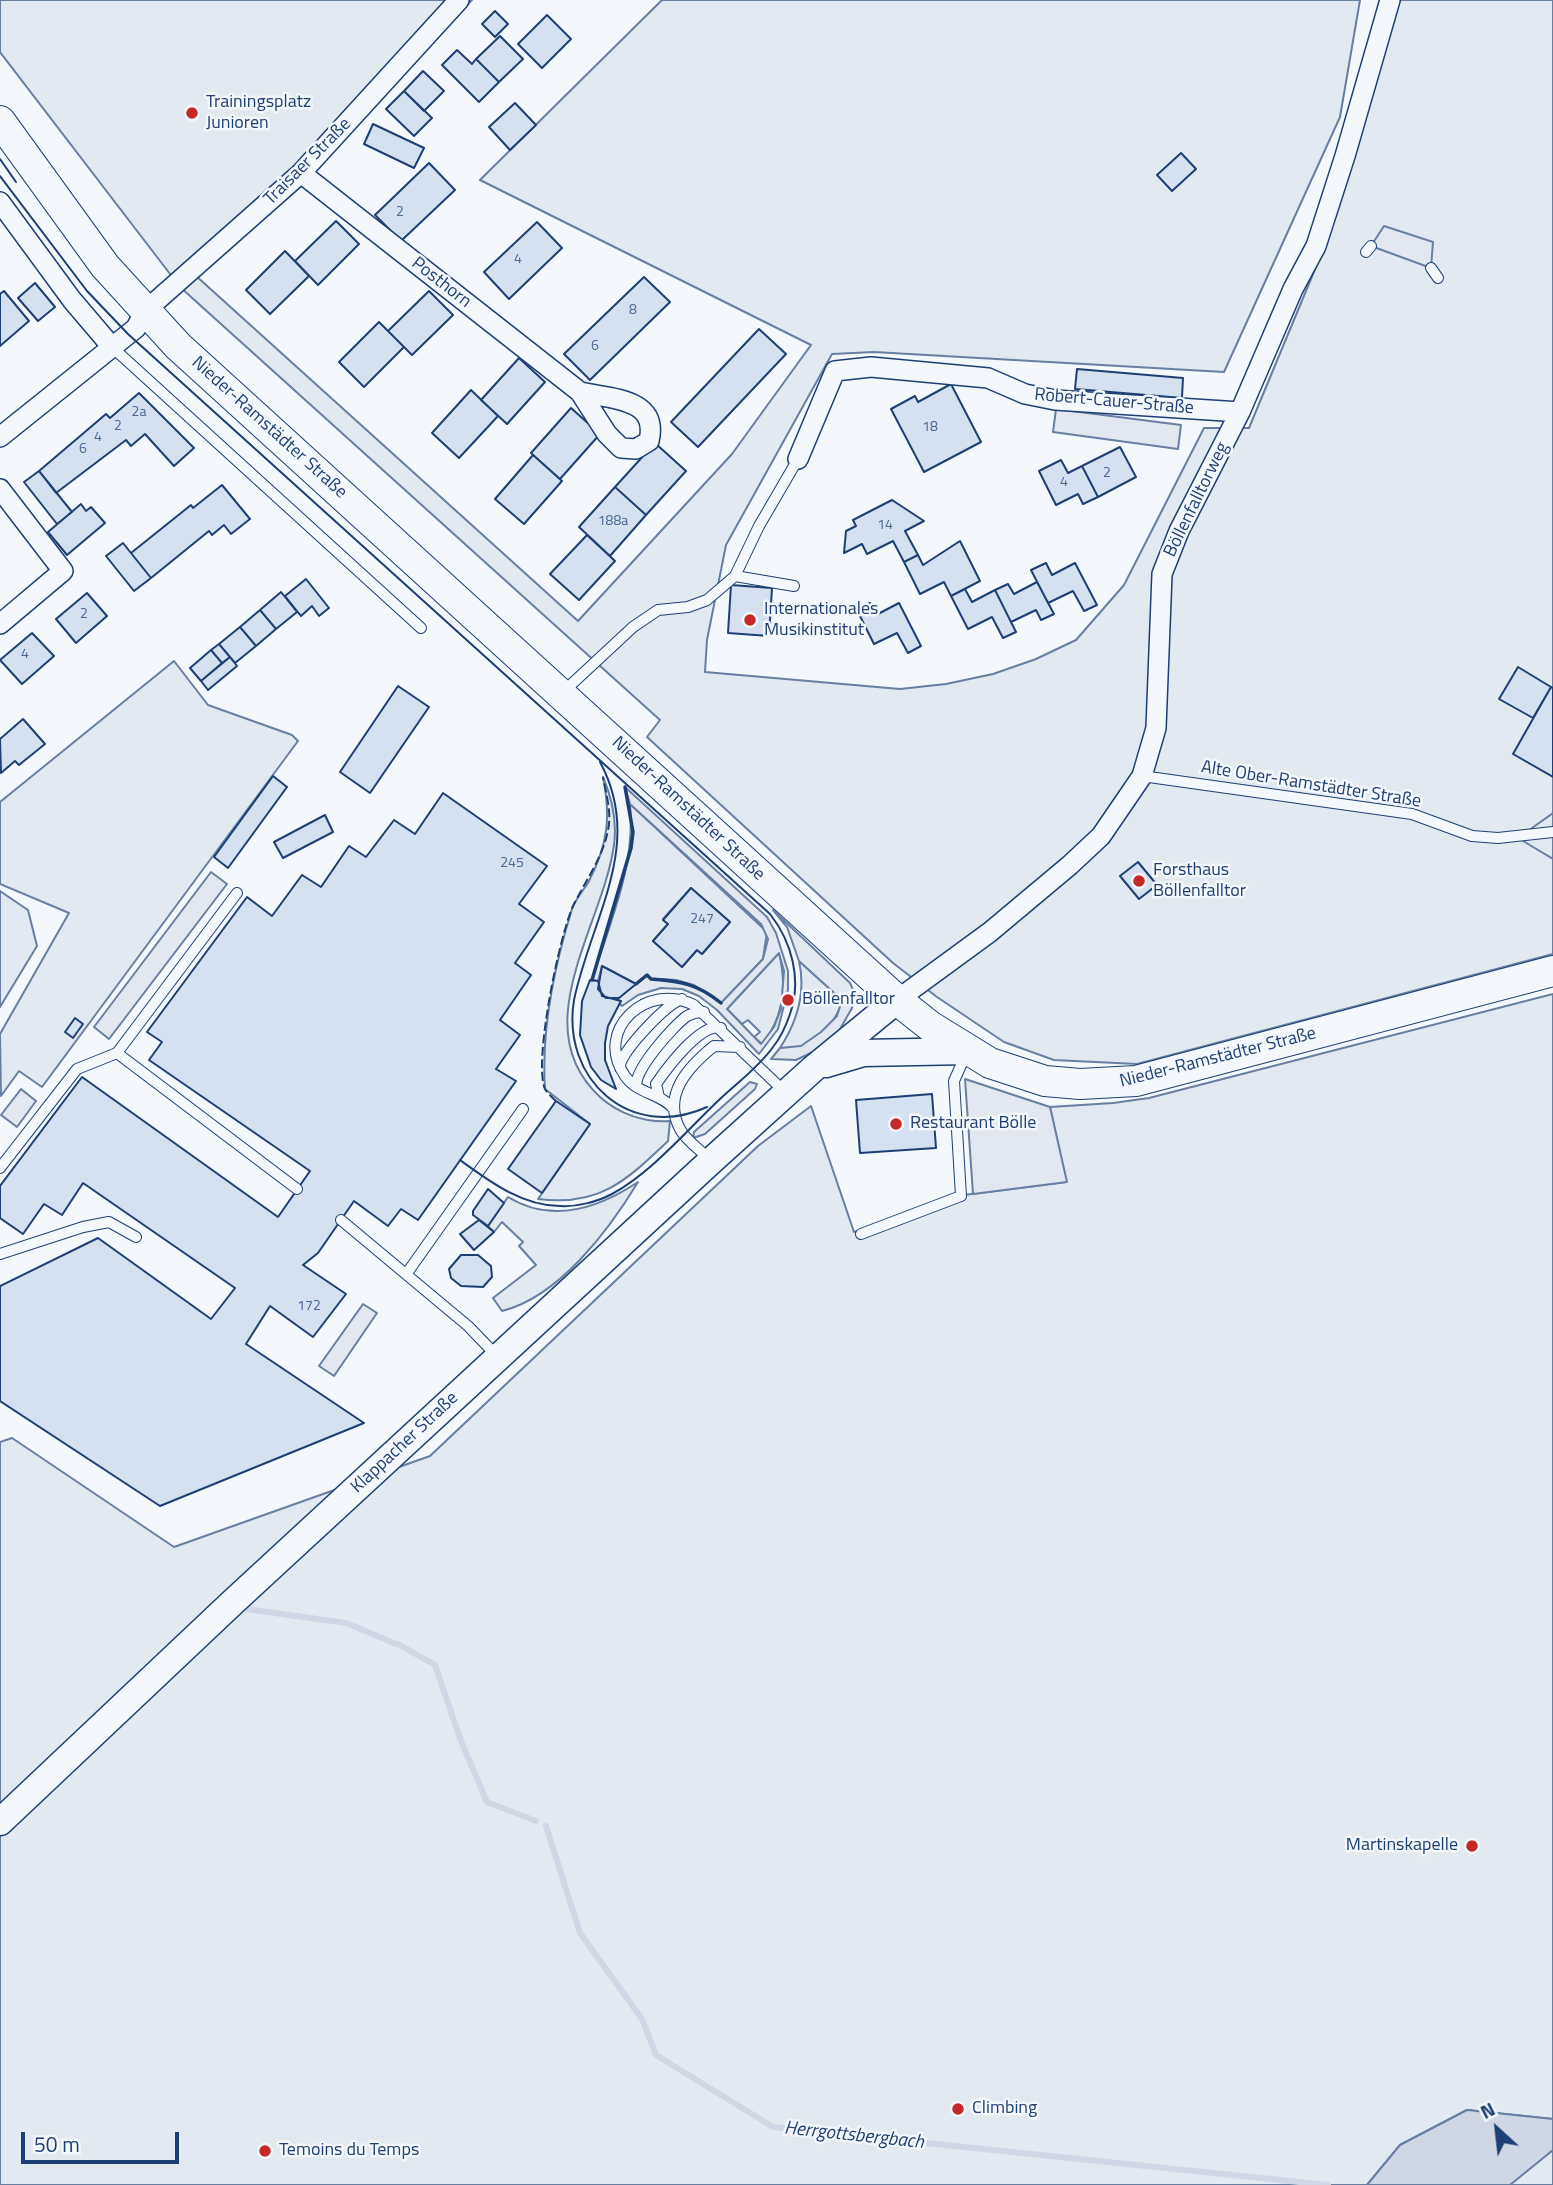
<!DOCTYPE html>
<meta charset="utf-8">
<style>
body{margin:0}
#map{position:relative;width:1553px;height:2185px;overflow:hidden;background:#f4f7fb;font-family:"Titillium Web",sans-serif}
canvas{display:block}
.north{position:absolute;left:1462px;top:2094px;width:70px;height:70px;-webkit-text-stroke:5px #f4f7fb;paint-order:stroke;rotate:333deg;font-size:19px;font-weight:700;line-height:28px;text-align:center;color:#1d3f73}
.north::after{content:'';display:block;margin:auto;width:24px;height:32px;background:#1d3f73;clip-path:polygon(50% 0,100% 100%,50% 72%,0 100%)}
.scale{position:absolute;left:21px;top:2132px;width:158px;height:32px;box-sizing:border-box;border:4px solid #1d3f73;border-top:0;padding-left:9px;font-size:21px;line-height:24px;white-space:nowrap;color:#1d3f73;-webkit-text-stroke:5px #f4f7fb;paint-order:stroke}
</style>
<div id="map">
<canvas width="1553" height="2185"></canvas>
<div class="north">N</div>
<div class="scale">50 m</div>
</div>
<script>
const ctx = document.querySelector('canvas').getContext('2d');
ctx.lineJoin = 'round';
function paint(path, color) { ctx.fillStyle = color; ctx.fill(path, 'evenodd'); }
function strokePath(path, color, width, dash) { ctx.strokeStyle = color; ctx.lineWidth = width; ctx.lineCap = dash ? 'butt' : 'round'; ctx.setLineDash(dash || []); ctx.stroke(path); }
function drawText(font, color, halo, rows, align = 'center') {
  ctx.font = font + ' "Titillium Web",sans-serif'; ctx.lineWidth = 5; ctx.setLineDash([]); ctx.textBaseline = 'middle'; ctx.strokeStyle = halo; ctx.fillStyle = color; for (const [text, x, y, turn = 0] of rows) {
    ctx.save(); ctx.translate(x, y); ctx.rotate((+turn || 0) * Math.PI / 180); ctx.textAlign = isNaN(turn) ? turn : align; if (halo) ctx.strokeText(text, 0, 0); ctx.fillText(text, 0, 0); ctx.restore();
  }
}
const green = new Path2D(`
 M0,0H472L195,275L578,621L732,454L811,345L480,180L662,0H1360L1340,117L1224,372L874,352L832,354L726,545L707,640L705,672L900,689L946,684L993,674L1036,659L1076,640L1124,585L1204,428H1249L1328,238L1400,0H1553V954L1137,1064L1054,1060L1004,1042L937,997L893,963L647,737L660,720L180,287L0,52Z
 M174,661L208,705L292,735L298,741L42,1087L19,1071L1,1096L0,1034L69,913L0,884V802Z
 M603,777C612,798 617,822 614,845C603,926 524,1027 600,1097C619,1114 645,1123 670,1121L668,1141C626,1181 599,1207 538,1199L590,1124L545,1089C541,1028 554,967 572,909C576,898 584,890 589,881C608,844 611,817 603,777Z
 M630,804L767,932L763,959L721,1003L676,980L651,979L647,975L636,984L602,966L598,981L592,980C610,922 636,865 630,804ZM691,888L730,922L702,954L697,950L682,967L653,941L668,924L663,919Z
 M0,891L28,910L37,946L0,1007Z
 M779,953C787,986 784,1017 762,1044L754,1037L760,1032L748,1020L742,1024L727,1009Z
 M799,961L842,1000C838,1024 806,1054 780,1048C797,1022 806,992 799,961Z
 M1553,994V2119L1467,2110L1400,2145L1367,2185H0V1442L12,1438L174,1547L430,1456L758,1146L811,1106L854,1232L956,1196L1066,1182L1050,1107L1113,1103L1149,1098Z
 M750,1082L757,1084L755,1089L705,1134L693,1138L694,1132Z
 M638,1182C609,1230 559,1297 502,1311L493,1298L536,1265L519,1246L523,1242L502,1222L494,1232L488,1226L508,1197C552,1224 599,1208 638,1182Z
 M1553,2150V2185H1510L1511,2182Z`);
const parking = new Path2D(`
 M1384,226L1433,242L1431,268L1371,246Z
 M1056,409L1181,425L1178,449L1053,432Z
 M625,787L767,917L776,933L788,971V990L778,1029L759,1054L717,1010L699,996L682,989L661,988L638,995L622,1006L620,1004L618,998L647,975L651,979L676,980L694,985L721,1003L763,959L768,939L761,924L630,804ZM779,953L784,971L781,1009L774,1027L761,1044L727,1009Z
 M1553,813V859L1518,838Z
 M211,872L227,884L109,1039L94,1027Z
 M773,910L850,983L854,992L852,1008L839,1031L815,1051L796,1060L771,1059L780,1048L801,1046L821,1032L837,1016L842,1000L799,961L787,927Z
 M965,1079L1050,1107L1067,1182L973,1194Z
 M21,1089L36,1101L17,1127L1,1115Z
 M363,1304L377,1313L334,1376L319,1366Z`);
const water = new Path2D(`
 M1467,2110L1553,2119V2150L1510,2185H1367L1400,2145Z`);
const stream = new Path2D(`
 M246,1609L346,1623L394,1643
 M398,1644L435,1665L461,1741L487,1802L536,1821
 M546,1826L580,1933L642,2019L656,2055L773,2127L1328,2185`);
const building = new Path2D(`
 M495,11L508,24L495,37L482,24Z
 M547,15L571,39L542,68L518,44Z
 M500,36L523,59L499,82L476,59Z
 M457,50L472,64L476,59L499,82L479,102L442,65Z
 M423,71L444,91L424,111L404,91Z
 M404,91L432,118L414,136L386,109Z
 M515,103L536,125L510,150L489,127Z
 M373,124L424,148L414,168L364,144Z
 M1181,153L1196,169L1172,191L1157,175Z
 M429,163L455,190L401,241L375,215Z
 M336,221L359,244L318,285L295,261Z
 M537,222L562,248L509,299L484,272Z
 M285,251L309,276L270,314L246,290Z
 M644,277L670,302L590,380L564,354Z
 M35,283L55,307L38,321L18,298Z
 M4,291L29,321L0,346V294Z
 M429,291L453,315L412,355L388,331Z
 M379,322L404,347L364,387L339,362Z
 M759,329L786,354L698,447L671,422Z
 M519,358L545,382L507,424L481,400Z
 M1077,369L1183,378L1182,398L1075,389Z
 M951,384L981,442L924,472L891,409L915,396L918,402Z
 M471,390L498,416L459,458L432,433Z
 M139,393L194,448L174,466L145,434L131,446L126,440L56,493L39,471L106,414L110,418Z
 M571,408L600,434L560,479L531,453Z
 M655,443L686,471L646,515L615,487Z
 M1120,447L1136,477L1098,497L1082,466Z
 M533,455L562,481L524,524L495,499Z
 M1061,460L1068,473L1082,466L1098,497L1083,504L1078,494L1056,505L1039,471Z
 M39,471L72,512L57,524L24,482Z
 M222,485L250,519L231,534L224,525L212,535L209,531L151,578L131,553L191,505L193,508Z
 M615,487L646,515L610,556L579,527Z
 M892,500L924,521L905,531L918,555L904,562L893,541L867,554L862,544L844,553L846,531L856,526L853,520Z
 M81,504L86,511L91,507L105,523L67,555L48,532Z
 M587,535L615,561L579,600L550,574Z
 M960,541L980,581L951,596L944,582L920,594L904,562L918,555L923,565Z
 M123,543L151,578L134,591L106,556Z
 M1046,563L1052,575L1075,563L1097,605L1084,611L1073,591L1048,603L1031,570Z
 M306,579L329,608L319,616L312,606L301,616L285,596Z
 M1037,582L1054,614L1041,620L1036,610L1011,622L995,590L1008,584L1014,594Z
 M731,585L772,588L769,636L728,633Z
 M965,589L972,602L995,590L1016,632L1003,638L992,617L968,629L951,596Z
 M281,592L297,612L276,629L260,610Z
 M87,593L107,616L76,643L56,619Z
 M870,603L876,615L899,603L921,646L908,653L897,633L874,644L857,610Z
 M260,610L276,629L256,646L240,627Z
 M240,627L256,646L235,663L219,644Z
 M32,633L54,656L22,684L0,660Z
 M219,644L230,657L222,663L211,650Z
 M211,650L222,663L201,681L190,668Z
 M230,657L237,666L208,690L201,681Z
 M1518,667L1551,687L1533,718L1499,699Z
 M398,686L429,707L370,793L340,772Z
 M1551,687L1553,688V777L1513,754Z
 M23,719L45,744L19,765L15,761L1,773L0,739Z
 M273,776L287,787L228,868L214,857Z
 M443,793L547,866L519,904L544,922L515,963L531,975L500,1020L520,1035L496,1069L516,1081L418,1220L401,1209L388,1226L354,1201L318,1253L303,1265L346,1294L313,1337L270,1306L246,1344L364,1423L160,1506L0,1401V1286L98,1238L211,1319L235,1288L83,1183L62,1215L44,1204L23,1234L0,1218V1186L82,1077L278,1217L310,1171L149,1060L162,1042L147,1032L247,897L272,916L302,875L321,887L349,846L366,857L394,820L415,834Z
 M325,815L333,832L283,858L274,842Z
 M1138,862L1157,885L1139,899L1120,876Z
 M691,888L730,922L702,954L697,950L682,967L653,941L668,924L663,920Z
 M602,966L636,984L619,998H606L598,989Z
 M590,980L598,981L602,996L621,1001L608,1026L605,1043V1060L616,1089L601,1080L591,1067L580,1035L582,1001Z
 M75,1018L83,1024L73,1038L65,1032Z
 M932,1094L936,1148L860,1153L856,1100Z
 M556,1101L590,1124L542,1193L508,1169Z
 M488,1189L504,1203L488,1226L473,1215V1211Z
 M479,1220L494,1232L474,1250L460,1234Z
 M461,1255H478L491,1266L492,1277L483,1287L461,1286L451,1278L449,1269Z`);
const service = new Path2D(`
 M1366,252L1371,246
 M1431,268L1438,278
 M112,347L421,628
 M735,576L794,586
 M562,693L633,627L658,610L688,607L707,600L735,576L759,526L798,459
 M1142,776L1412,814L1472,836L1498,838L1553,832
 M237,893L117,1053L297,1189
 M620,1065C624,1049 666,1004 682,999
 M637,1087C631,1073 674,1025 687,1016C693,1013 698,1012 704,1012
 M659,1097L656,1084C667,1068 701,1022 721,1028
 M674,1109C661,1093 637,1094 625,1076C593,1030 647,981 694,1005L786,1093
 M711,1161C702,1151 686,1141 680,1129C662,1095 688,1067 714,1046L740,1047
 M0,1168L77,1069L117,1053
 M341,1220L468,1326L498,1357
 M861,1234L961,1196L954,1081L966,1054
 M0,1254L83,1227L109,1222L136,1237
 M407,1273L523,1109`);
const minor = new Path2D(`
 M301,173L580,392L607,434L621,448L636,449L649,441C659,398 611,399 580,392
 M0,202L72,300L112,347
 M0,437L136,328L145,311L301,173L459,0
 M798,459L835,371L871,367L988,378L1025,394L1055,400L1240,412
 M0,489L63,571L0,624
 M897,1000L990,932L1070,865L1101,836L1142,776L1156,728L1162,574L1179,531L1240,412L1293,289L1316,246L1345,156L1390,0`);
const secondary = new Path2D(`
 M826,1064L863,1053L968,1051
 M0,1822L233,1602L711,1161L814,1068L897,1000`);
const primary = new Path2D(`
 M0,121L105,266L178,346L897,1000L930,1026L990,1063L1045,1081L1080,1084L1136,1081L1553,971`);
const tram = new Path2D(`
 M0,159L16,182
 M0,176L87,291L128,334L770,914C792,942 802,980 790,1014C786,1026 781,1037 773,1047C759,1067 737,1083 720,1099C686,1131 652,1172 612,1194C597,1202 577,1207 560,1206C522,1206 489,1181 460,1160
 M600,762C645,845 591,918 574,1000C561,1079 630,1142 707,1107`);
const fence = new Path2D(`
 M556,1101C553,1098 547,1093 545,1089C533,1062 560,932 574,904C586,880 603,857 608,830C612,813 606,794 603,777`);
const wall = new Path2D(`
 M592,980L631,848L633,832L625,787
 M636,984L647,975L651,979C680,981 698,984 721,1003`);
const markers = [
 [192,113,7,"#c62828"],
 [750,620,7,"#c62828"],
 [1139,881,7,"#c62828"],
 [788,1000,7,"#c62828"],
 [896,1124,7,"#c62828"],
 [1472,1846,7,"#c62828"],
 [958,2109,7,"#c62828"],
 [265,2151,7,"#c62828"]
];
const numberNames = [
 ["2",400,213],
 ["4",518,260],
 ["8",633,311],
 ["6",595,347],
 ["2a",139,413],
 ["2",118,427],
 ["18",930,428],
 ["4",98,438],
 ["6",83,450],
 ["2",1107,474],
 ["4",1064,483],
 ["188a",613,522],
 ["14",885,526],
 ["2",84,615],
 ["4",25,655],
 ["245",512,864],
 ["247",702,920],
 ["172",309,1307]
];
const poiNames = [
 ["Trainingsplatz",206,103],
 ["Junioren",206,124],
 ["Internationales",764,610],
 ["Musikinstitut",764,631],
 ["Forsthaus",1153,871],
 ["Böllenfalltor",1153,892],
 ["Böllenfalltor",802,1000],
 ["Restaurant Bölle",910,1124],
 ["Martinskapelle",1458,1846,"right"],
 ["Climbing",972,2109],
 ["Temoins du Temps",279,2151]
];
const streetNames = [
 ["Traisaer Straße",308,162,-45],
 ["Posthorn",441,283,38],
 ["Robert-Cauer-Straße",1114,402,5],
 ["Nieder-Ramstädter Straße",269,428,42],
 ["Böllenfalltorweg",1197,500,-64],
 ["Alte Ober-Ramstädter Straße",1311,785,9],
 ["Nieder-Ramstädter Straße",688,809,43],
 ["Nieder-Ramstädter Straße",1218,1058,-14],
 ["Klappacher Straße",405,1443,-43]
];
const waterNames = [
 ["Herrgottsbergbach",854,2136,6]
];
paint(green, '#e3e9f0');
strokePath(green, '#687fa3', 2);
paint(parking, '#e3e8f0');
strokePath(parking, '#687fa3', 2);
paint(water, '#cfd7e4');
strokePath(water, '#687fa3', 2);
strokePath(stream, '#cfd7e4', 6);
paint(building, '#d5e0f0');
strokePath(building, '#1d3f73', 2);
strokePath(service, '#1d3f73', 12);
strokePath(minor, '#1d3f73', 22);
strokePath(secondary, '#1d3f73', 29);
strokePath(primary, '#1d3f73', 32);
strokePath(service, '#f4f7fb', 10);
strokePath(minor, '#f4f7fb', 19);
strokePath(secondary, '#f4f7fb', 26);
strokePath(primary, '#f4f7fb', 30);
strokePath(tram, '#1d3f73', 2);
strokePath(fence, '#1d3f73', 2, [9, 3.5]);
strokePath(wall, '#1d3f73', 3.5);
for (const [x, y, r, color] of markers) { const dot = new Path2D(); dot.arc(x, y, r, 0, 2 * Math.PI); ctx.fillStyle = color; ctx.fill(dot); strokePath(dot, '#f4f7fb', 2.5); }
drawText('14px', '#4b6792', null, numberNames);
drawText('18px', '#1d3f73', '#f4f7fb', poiNames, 'left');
drawText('18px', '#1d3f73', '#f4f7fb', streetNames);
drawText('italic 19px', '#1d3f73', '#f4f7fb', waterNames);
</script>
